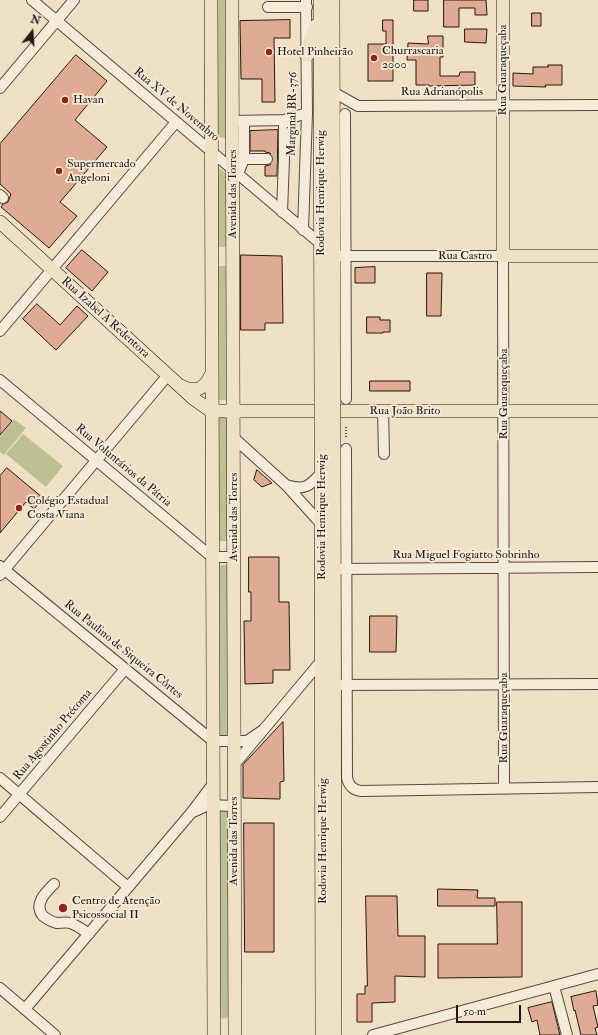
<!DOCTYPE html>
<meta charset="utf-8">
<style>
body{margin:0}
#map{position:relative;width:598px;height:1035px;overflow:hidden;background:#f0e0c5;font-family:"IM FELL Double Pica",serif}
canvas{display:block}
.north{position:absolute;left:12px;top:12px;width:40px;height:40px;-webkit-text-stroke:3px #f5ebd9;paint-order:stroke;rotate:17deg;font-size:11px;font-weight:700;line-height:16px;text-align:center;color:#231712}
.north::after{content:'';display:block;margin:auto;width:14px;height:18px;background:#231712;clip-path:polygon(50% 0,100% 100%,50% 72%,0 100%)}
.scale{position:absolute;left:456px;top:1005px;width:65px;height:18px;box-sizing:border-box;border:2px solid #231712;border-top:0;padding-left:5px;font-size:12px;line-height:14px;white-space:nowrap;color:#231712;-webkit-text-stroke:3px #f5ebd9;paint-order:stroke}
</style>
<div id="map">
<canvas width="598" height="1035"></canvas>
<div class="north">N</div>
<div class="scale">50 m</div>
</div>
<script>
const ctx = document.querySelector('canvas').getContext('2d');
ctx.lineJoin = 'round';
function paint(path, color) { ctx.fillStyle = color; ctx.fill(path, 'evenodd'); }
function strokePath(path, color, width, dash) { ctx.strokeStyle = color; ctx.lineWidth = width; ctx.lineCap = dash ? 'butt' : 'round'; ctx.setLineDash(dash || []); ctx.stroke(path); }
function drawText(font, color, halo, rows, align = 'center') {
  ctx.font = font + ' "IM FELL Double Pica",serif'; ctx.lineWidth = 3.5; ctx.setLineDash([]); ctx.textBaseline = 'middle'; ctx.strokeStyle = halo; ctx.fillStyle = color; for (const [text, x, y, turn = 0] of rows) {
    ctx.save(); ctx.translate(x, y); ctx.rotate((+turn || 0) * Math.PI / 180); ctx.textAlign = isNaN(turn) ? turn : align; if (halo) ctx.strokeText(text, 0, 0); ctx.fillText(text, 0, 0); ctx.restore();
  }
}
const green = new Path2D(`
 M216,0H226L227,138L216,137Z
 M214,164L227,174V247H214Z
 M214,266H227V400H214Z
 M216,414L228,416L229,541H216Z
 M14,419L26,428L4,455L0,452V437Z
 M23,434L63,466L46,487L6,454Z
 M215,565H228L229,737L218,736Z
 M228,809L231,1016L224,1019L219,1017L218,810Z`);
const building = new Path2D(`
 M414,0H428V11H414Z
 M444,0H486L487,15H475V8H459V27H444Z
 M532,13H541V26H532Z
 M290,20V38H274L275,102H262V79H241L240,21Z
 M383,20H393V81H368V44H386V31H383Z
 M465,29H487L486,43L465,42Z
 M428,36H443V57H440V76H459L460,72H475V85L429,86V85H416V60H407L408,43L428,44Z
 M76,55L107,81L75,120L107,147L60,202L77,216L49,248L1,207L3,204L8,202L11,194L0,184V144Z
 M548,65H562V85H545L546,87L513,86V73L533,74V67H548Z
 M278,130L277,176H265V166L270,165L272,163L273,156L270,153L265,152V151H250V131Z
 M82,250L108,272L92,291L66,268Z
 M241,255L282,256L283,323H265V330H241Z
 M375,267V283H355V268Z
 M427,273H442L441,316H427Z
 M37,304L60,325L77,306L88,316L56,350L23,319Z
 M367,317H380V320H390V332H383V333H367Z
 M370,381H410V391H370Z
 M0,411L12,421L0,435Z
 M7,468L43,498L34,509L26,502L0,533V476Z
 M257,470L272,483L262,487L254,480Z
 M249,557H279V602H289L290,670H273V683L245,684L244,621H251V592H249Z
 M370,616H397L396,652H370Z
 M283,722L284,781L280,782V799L243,798V765Z
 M244,823H274V952H245Z
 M438,889L478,890L477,898H495V906H438Z
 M366,896H397L398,936H425V977L395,976V1002L372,1003V1022H357V994H365V986H367Z
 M497,902H522V977L438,978V944H497Z
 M596,991L598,1005L593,1006L598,1027L595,1028L597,1035H581L575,1010L574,1011L571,997Z
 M552,1002L560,1035H540L537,1020L532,1022L528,1008Z`);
const minorTunnel = new Path2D(`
 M267,159H280`);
const path = new Path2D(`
 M346,427V439`);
const minor = new Path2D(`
 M32,0L322,245
 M268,7H307
 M0,88L74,0
 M333,92L358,106L598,105
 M345,114L346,399
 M233,121L284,120L307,113
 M244,159V121
 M238,174L244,159H267
 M0,195L3,198
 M282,212L284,159V120
 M303,230L307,113L306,0
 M333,256H503L504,789
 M0,331L176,122
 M0,380L212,557H234
 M383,411L384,454
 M234,438L286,485L322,525
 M346,449L347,778C349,786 353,790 361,791L598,787
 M286,485C305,491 310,486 322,472
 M0,566L213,741H247L263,730
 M339,569L598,567
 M0,575L168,375
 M339,685L598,684
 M234,765L322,660
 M0,778L128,887
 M193,812L208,805L234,806
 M0,817L125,669
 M54,884C46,892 33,904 43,916C47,919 52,922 57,923C61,923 66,922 70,923C77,925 83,930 89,934
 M554,986L567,1035
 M0,988L55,1035
 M25,1009L191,813L213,784
 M373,1035L598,974`);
const major = new Path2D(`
 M211,0L214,1035
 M232,0L235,1035
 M503,0V256H598
 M0,222L194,399L211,411H598
 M181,386C195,393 204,390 211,375`);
const highway = new Path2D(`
 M321,0L322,403
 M332,0L333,403
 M307,54L317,26
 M322,421L323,1035
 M333,421L334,1035`);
const highwayBridge = new Path2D(`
 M322,403V421
 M333,403V421`);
const markers = [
 [269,52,4,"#8f2418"],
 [374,58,4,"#8f2418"],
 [65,100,4,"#8f2418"],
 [59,171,4,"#8f2418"],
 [19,508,4,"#8f2418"],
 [63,908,5,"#8f2418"]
];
const poiNames = [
 ["Churrascaria",382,51],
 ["2000",382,65],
 ["Hotel Pinheirão",277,52],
 ["Havan",73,100],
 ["Supermercado",67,164],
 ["Angeloni",67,178],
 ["Colégio Estadual",27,501],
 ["Costa Viana",27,515],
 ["Centro de Atenção",72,901],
 ["Psicossocial II",72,915]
];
const streetNames = [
 ["Rua Guaraqueçaba",503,70,-90],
 ["Rua Adrianópolis",442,92],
 ["Rua XV de Novembro",176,105,40],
 ["Marginal BR-376",293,114,-89],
 ["Rodovia Henrique Herwig",321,193,-90],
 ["Avenida das Torres",233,194,-90],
 ["Rua Castro",465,256],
 ["Rua Izabel A Redentora",105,318,42],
 ["Rua Guaraqueçaba",504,394,-90],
 ["Rua João Brito",405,411],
 ["Rua Voluntários da Pátria",123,466,40],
 ["Avenida das Torres",234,517,-90],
 ["Rodovia Henrique Herwig",322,517,-90],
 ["Rua Miguel Fogiatto Sobrinho",466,555],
 ["Rua Paulino de Siqueira Côrtes",123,650,39],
 ["Rua Guaraqueçaba",504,718,-90],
 ["Rua Agostinho Précoma",53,735,-50],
 ["Avenida das Torres",234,841,-90],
 ["Rodovia Henrique Herwig",323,841,-90]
];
paint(green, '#bdc192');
paint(building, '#dfab93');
strokePath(building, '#231712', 1);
strokePath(minorTunnel, '#c7b8a1', 10, [10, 5]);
strokePath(minor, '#56493f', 12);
strokePath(major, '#231712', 14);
strokePath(highway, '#231712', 16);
strokePath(path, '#231712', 1.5, [1, 2]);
strokePath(minor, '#f5ebd9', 10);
strokePath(major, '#f0e0c5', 13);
strokePath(highway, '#f0e0c5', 15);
strokePath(highwayBridge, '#231712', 16, []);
strokePath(highwayBridge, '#f0e0c5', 15);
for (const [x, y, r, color] of markers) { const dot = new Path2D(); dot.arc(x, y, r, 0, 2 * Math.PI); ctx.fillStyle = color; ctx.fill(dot); strokePath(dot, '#f5ebd9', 1.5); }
drawText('12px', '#231712', '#f5ebd9', poiNames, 'left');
drawText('12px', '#231712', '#f5ebd9', streetNames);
</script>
